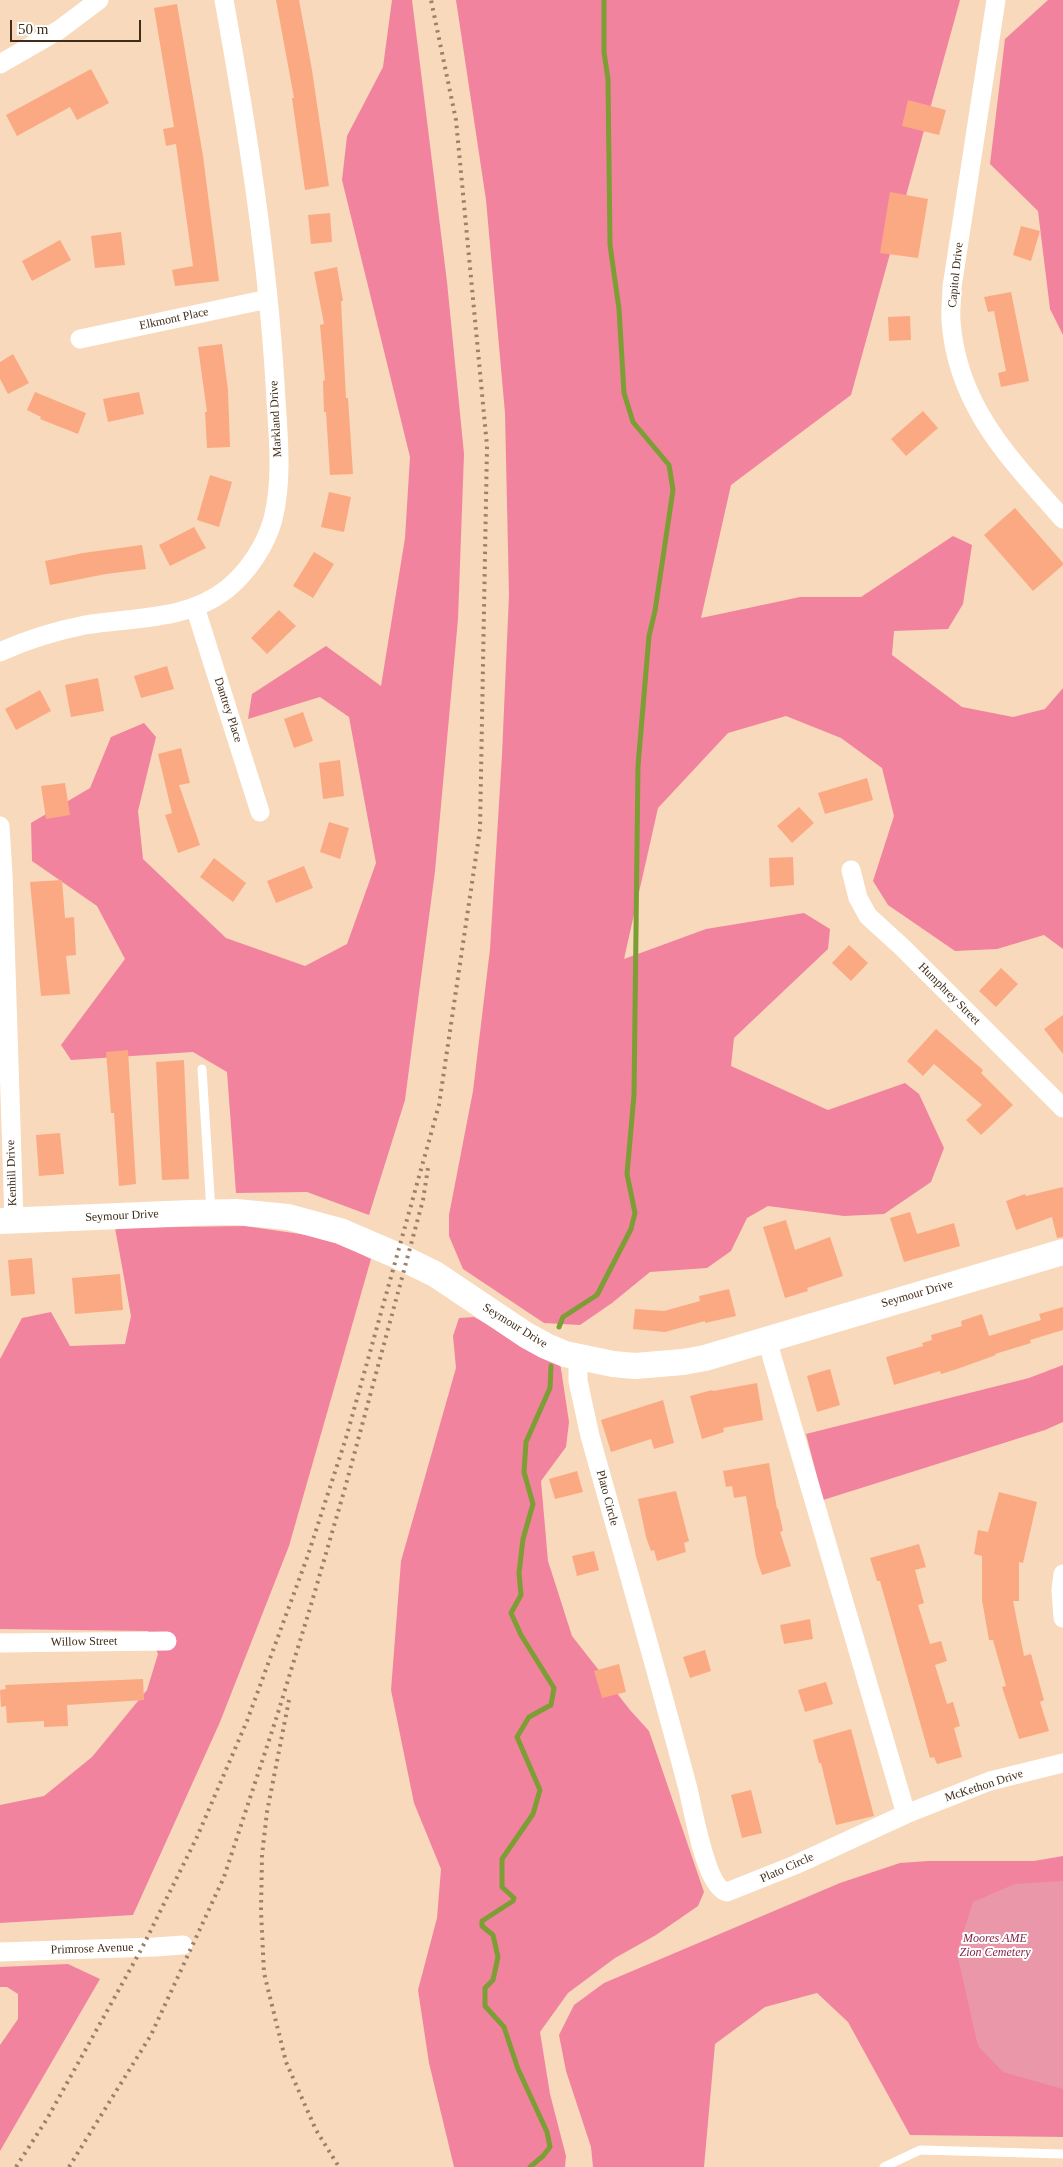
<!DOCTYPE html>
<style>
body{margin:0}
#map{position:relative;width:1063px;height:2167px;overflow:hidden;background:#f8d9bb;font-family:Georgia,serif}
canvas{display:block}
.scale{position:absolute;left:10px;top:20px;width:131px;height:22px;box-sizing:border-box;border:2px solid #402c18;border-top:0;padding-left:6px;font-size:15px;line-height:18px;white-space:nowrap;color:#402c18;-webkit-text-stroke:4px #fff;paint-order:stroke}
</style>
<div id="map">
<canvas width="1063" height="2167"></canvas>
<div class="scale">50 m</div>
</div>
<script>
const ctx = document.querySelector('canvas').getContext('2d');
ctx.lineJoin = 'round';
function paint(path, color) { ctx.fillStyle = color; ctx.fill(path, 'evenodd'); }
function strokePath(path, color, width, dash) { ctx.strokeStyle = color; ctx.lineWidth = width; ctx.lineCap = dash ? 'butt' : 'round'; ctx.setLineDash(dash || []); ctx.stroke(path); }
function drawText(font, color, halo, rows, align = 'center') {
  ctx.font = font + ' Georgia,serif'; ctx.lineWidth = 4; ctx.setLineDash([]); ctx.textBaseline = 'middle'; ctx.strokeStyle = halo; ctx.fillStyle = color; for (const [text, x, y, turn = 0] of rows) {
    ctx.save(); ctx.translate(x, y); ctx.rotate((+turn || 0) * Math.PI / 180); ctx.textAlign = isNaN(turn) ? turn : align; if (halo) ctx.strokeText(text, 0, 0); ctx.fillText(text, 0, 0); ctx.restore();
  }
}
const green = new Path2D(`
 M1063,1869V2113L1001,2125L920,1883Z`);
const forest = new Path2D(`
 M392,0H412L447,282L464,454L458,619L435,871L405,1100L369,1215L307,1192L236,1193L227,1072L193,1052L71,1060L61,1045L125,959L97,906L32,861L31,823L90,788L111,737L144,723L156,737L138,811L143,859L226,938L305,966L347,944L376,863L349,717L320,697L248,719L252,694L326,646L381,686L405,538L410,457L342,180L347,136L383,67Z
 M456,0H960L851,395L731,485L701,618L800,597H861L953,536L972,545L963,604L948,629L894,631L892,655L962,707L1013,717L1045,709L1063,688V949L1044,935L997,949L955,951L888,905L873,881L894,816L882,768L841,738L786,716L728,733L658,808L624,959L706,929L804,913L830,929L828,949L734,1038L731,1066L828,1110L905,1083L919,1094L944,1148L931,1182L884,1214L844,1216L768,1206L747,1218L731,1251L707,1268L650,1272L612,1303L580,1325L544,1323L463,1269L449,1236V1215L473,1091L490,949L502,755L509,595L505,413L486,200Z
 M1048,0H1063V335L1050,309L1038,211L990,164L1005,39Z
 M245,1226L307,1235L343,1245L371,1259L289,1546L220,1722L133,1915L0,1923V1805L44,1796L92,1757L147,1690L158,1654L148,1631L0,1629V1359L22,1318L51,1312L70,1346L125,1344L131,1316L115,1228Z
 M474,1317L523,1345L560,1362L569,1422L566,1447L541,1481L548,1561L572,1636L630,1710L649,1731L704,1892L698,1906L656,1935L615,1958L568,1993L540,2032L550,2094L566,2156L565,2167H454L429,2063L418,1990L437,1918L441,1869L414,1803L391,1690L401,1561L456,1368L453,1336L459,1318Z
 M1063,1365V1422L1045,1430L823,1500L806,1434L1029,1378Z
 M1063,1856V1881L1015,1884L973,1902L957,1953L978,2046L1003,2072L1063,2089V2137L910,2135L848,2022L817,1993L765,2007L715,2044L704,2167H593L591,2147L566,2071L559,2035L574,2005L604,1983L840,1883L900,1863L928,1861H1034Z
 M68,1964L100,1979L0,2151V2045L18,2019V1994L7,1987H0V1967Z`);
const stream = new Path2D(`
 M559,1327L563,1317L597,1295L631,1229L635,1213L627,1174L634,1095L638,766L649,636L655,611L673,490L669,465L633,422L624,393L619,309L610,245L608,79L604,52V0
 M530,2167L543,2156L550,2147L547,2132L518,2069L504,2027L485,2006V1988L493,1980L498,1957L493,1935L482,1926V1921L513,1901L514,1898L502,1887V1859L533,1814L540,1790L517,1737L529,1717L551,1705L554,1688L521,1635L511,1613L521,1595L519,1573L523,1539L533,1504L524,1472L526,1442L550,1388L551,1366`);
const building = new Path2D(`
 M276,0H299L312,70L329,186L305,190L292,98H294Z
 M177,4L203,156L219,281L175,286L172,270L193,266L176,144L166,146L163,129L174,127L154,8Z
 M91,69L109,103L77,120L70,107L17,136L6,115Z
 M908,100L946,110L939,135L902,126Z
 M890,192L928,199L918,258L880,253Z
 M330,213L332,242L311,244L308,215Z
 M1021,226L1040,231L1031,261L1013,255Z
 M121,232L125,265L95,268L91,236Z
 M60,240L71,260L32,281L22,261Z
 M337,267L343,301H341L346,398H348L353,474L330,475L326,412H324L323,381L325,380L320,325L324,324L314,272Z
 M1011,292L1029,381L1001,387L998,373L1006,371L994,311L988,312L984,297Z
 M910,316L911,340L889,341L888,317Z
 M222,344L228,390L230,447L207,448L205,412H207L198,347Z
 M13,354L29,383L8,394L0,379V362Z
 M35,392L86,413L78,434L40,419L41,417L27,410Z
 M139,392L144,414L108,422L103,399Z
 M923,411L938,428L906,456L891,439Z
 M210,475L232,482L219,527L197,520Z
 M329,492L351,497L344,532L321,527Z
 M1015,508L1063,563V565L1033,591L984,535Z
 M194,527L206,548L170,566L159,545Z
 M142,545L146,569L106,574L50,585L45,561L83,553Z
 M314,552L334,564L313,598L293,586Z
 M279,610L296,626L267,654L251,638Z
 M167,666L174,689L141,698L134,676Z
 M98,678L104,711L71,717L65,685Z
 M40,690L51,711L16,730L5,709Z
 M303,712L313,741L294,748L284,719Z
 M181,748L190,783L179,785L200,845L178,853L165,815L172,813L158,754Z
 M340,760L344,796L323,799L319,763Z
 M867,778L873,800L825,814L818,793Z
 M65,783L70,815L46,819L41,786Z
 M799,807L814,823L792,843L777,826Z
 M329,822L349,828L340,859L320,852Z
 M793,857L794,885L770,887L769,858Z
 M214,858L246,883L233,902L200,877Z
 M304,866L313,888L276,903L267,881Z
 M62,880L65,918L74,917L76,955L66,956L70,994L41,996L30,882Z
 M849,945L868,963L851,981L832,963Z
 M1001,968L1018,984L996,1007L979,991Z
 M1063,1015V1054L1044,1029Z
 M936,1029L983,1070L981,1073L1013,1105L981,1135L966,1120L982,1105L934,1064L923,1076L907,1061Z
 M128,1050L136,1184L119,1186L114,1113H111L106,1052Z
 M184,1060L189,1179L162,1180L156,1062Z
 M60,1133L64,1174L39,1176L36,1135Z
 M1063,1187V1237L1057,1238L1052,1217L1016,1230L1006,1201L1025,1194L1026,1196Z
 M910,1212L917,1234L954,1223L960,1246L904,1262L890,1218Z
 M786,1220L795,1250L830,1237L843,1276L807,1288L808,1291L785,1298L763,1227Z
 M32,1258L35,1294L11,1296L8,1260Z
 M120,1274L123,1310L75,1314L72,1278Z
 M729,1289L736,1316L705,1323V1321L665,1332L633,1329L635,1309L664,1311L700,1301L699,1296Z
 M1063,1307V1330L1030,1340L1031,1343L995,1354L996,1355L957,1369L941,1374L940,1371L894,1385L886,1357L923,1346L922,1343L932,1340L931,1335L962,1326L961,1321L982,1314L989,1336L1041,1320L1039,1314Z
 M830,1369L840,1405L817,1412L807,1376Z
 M757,1383L763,1420L723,1428L724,1432L702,1439L690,1396L712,1390L713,1391Z
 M663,1400L674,1443L654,1449L651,1439L611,1452L601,1420Z
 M769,1463L777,1509L778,1508L783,1531L780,1532L791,1566L762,1575L756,1557L746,1496L734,1498L732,1486L726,1487L723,1471Z
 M577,1471L583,1492L555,1499L549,1479Z
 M676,1491L689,1541L684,1543L686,1552L657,1561L654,1550L651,1551L646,1537L638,1499Z
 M999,1492L1037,1502L1023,1563L1019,1562V1601H1013L1024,1656L1031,1654L1044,1700L1040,1702L1049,1731L1019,1739L1002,1687L1006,1686L993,1640H989L982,1600V1556L974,1554L978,1530L988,1532Z
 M919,1544L926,1567L915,1570L924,1603L918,1605L930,1644L941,1641L947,1661L935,1665L947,1704L953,1702L960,1726L954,1728L962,1757L937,1764L934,1757L930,1758L880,1581H877L870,1558Z
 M594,1551L599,1570L577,1576L572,1556Z
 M810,1619L813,1639L784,1644L780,1625Z
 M705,1650L711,1671L690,1678L683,1657Z
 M619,1664L626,1692L602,1698L594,1671Z
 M143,1679L144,1700L67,1705L68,1726L44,1727V1721L7,1723L6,1706L1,1707L0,1690L6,1689L5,1685Z
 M826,1682L833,1704L805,1712L798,1690Z
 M851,1729L874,1816L836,1825L821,1763H819L813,1740Z
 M751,1790L762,1833L742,1838L731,1795Z`);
const lane = new Path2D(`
 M202,1069L211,1211
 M884,2167L920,2150L1063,2154`);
const street = new Path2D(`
 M996,0L952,287C952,298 950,310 951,321C957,406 1010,459 1063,519
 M0,64L59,30L99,0
 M80,339L268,299
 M195,607L260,812
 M0,652C28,639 55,631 85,625C133,617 187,621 227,589C248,572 266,545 273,519C284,475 277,427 275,383C267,254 247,127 224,0
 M0,826L3,874L14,1221
 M851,870L858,898L868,916L903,948L1063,1108
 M578,1357V1381L590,1436C623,1554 657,1671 688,1789C693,1809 706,1888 727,1892L795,1865L906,1814L767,1340
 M1063,1574L1061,1590L1063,1618
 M0,1643L167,1641
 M906,1814L990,1781L1063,1763
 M0,1952L155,1947L183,1945`);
const secondary = new Path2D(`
 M0,1221L191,1213L236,1212L288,1217L340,1231L396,1255L435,1274L526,1335L546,1346L565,1354L613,1364L635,1366L683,1362L705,1358L1063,1252`);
const rail = new Path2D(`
 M289,1700L267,1812L262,1855L261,1911L264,1973L286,2062L316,2130L339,2167
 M16,2167L47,2119L142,1948L197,1837L247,1721L307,1558L346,1438L439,1105L480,829L487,446L456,120L431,0
 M69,2167L151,2035L224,1877L277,1716L311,1605L345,1488L423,1200L428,1168`);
const streetNames = [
 ["Capitol Drive",956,275,-84],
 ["Elkmont Place",174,319,-12],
 ["Markland Drive",276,419,-93],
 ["Dantrey Place",228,710,72],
 ["Humphrey Street",949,994,45],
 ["Kenhill Drive",12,1173,-92],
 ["Seymour Drive",122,1216,-3],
 ["Seymour Drive",917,1294,-16],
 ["Seymour Drive",515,1326,32],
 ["Plato Circle",607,1498,75],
 ["Willow Street",84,1642,-1],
 ["McKethon Drive",984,1786,-18],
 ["Plato Circle",787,1868,-24],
 ["Primrose Avenue",92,1949,-2]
];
const parkNames = [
 ["Moores AME",995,1939],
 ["Zion Cemetery",995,1953]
];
paint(green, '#eb97aa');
paint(forest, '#f2839f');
strokePath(stream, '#7c9e34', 5);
paint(building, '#fba983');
strokePath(lane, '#fff', 9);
strokePath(street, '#fff', 19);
strokePath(secondary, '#fff', 26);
strokePath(rail, '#9a8168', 4, [2.5, 5]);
drawText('12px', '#402c18', '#fff', streetNames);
drawText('italic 12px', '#7f1d3e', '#fff', parkNames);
</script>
